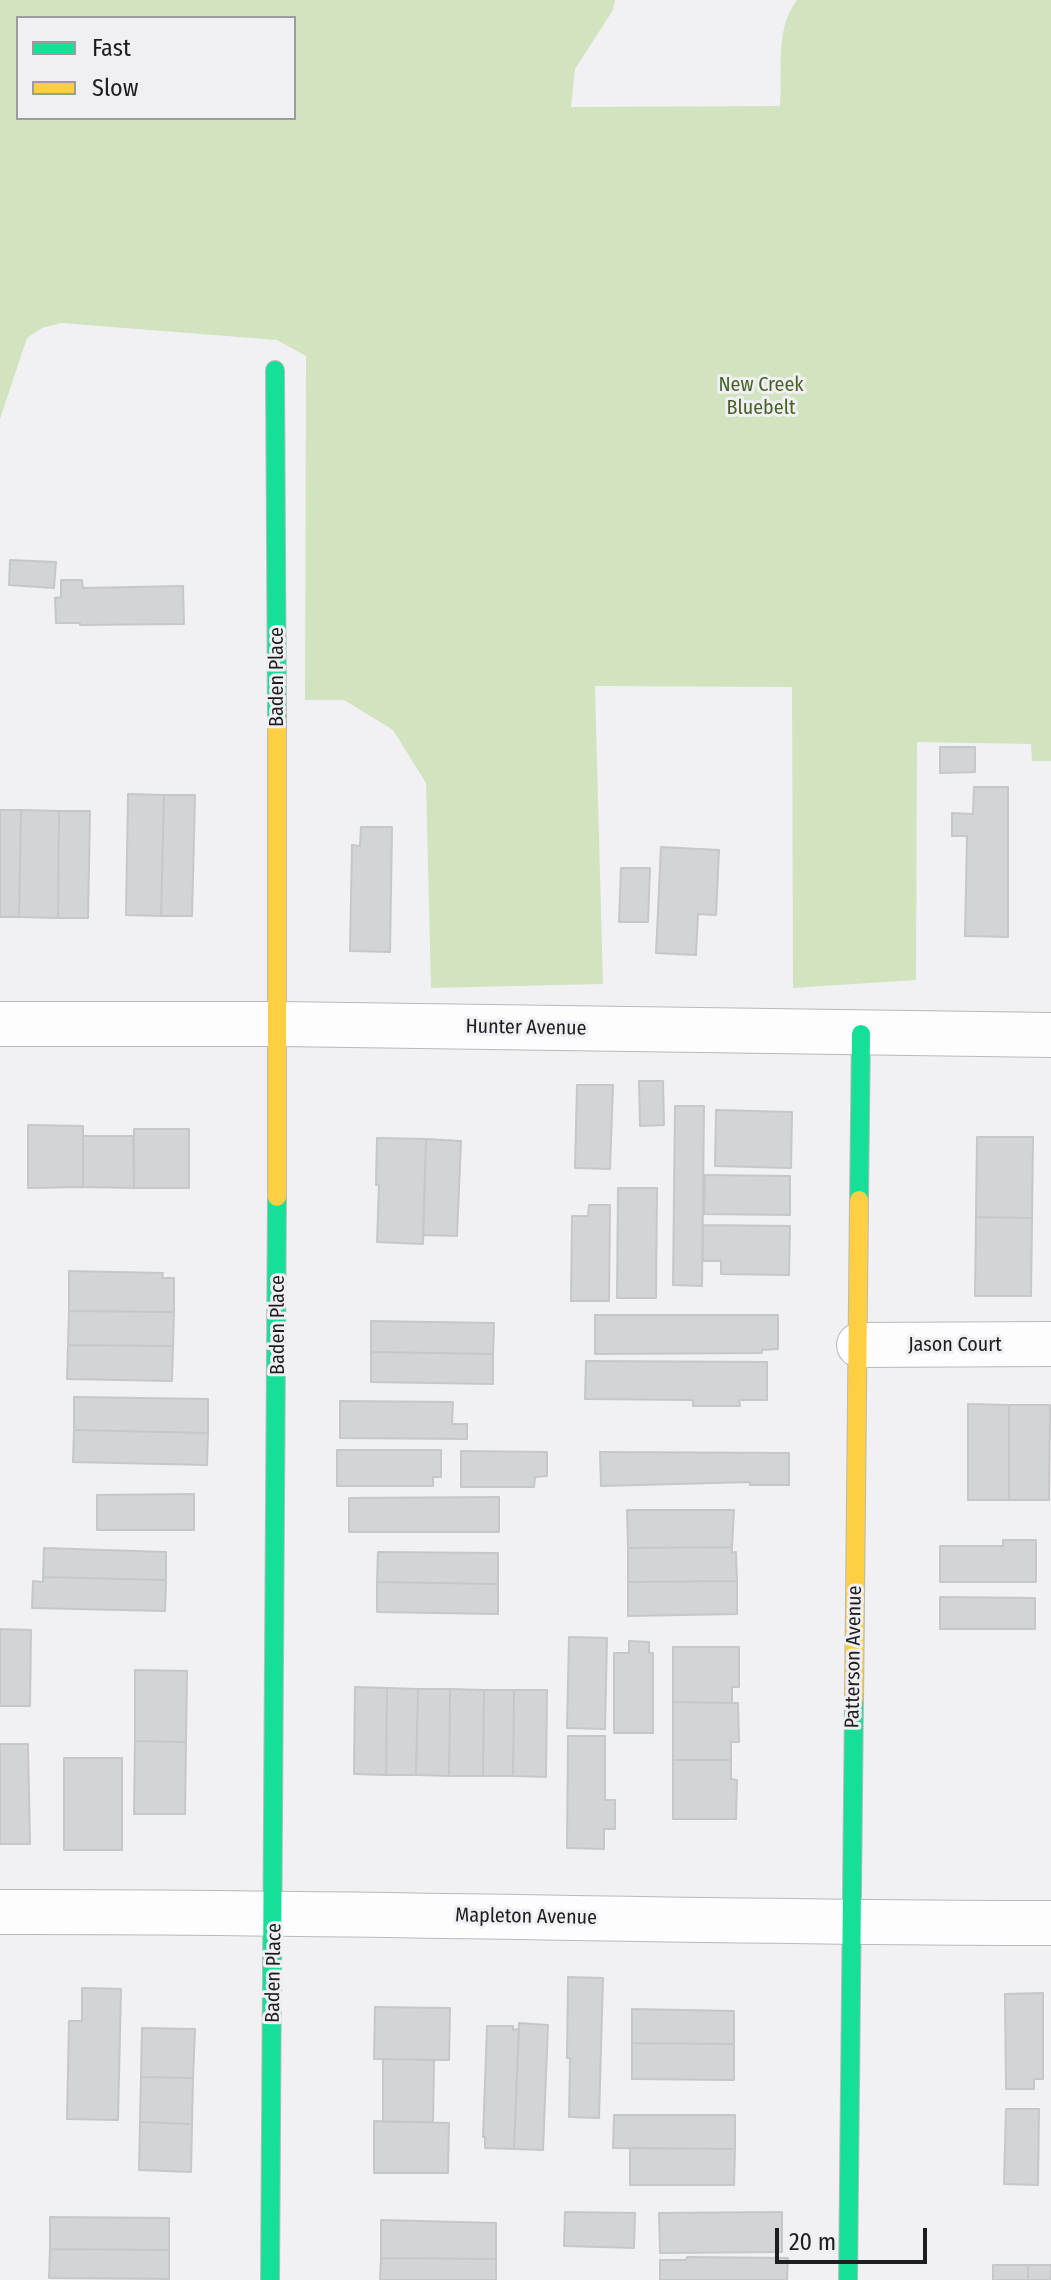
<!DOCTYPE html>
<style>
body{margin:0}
#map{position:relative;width:1051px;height:2280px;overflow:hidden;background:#f1f1f3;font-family:"Fira Sans Condensed",sans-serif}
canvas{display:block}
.legend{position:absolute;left:16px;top:16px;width:280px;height:104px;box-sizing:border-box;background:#f0f0f4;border:2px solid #9c9c9f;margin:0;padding:10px 14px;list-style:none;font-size:24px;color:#1d1e1f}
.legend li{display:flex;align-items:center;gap:16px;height:40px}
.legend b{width:40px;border:2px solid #9c9c9f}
.scale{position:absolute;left:775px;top:2228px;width:152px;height:36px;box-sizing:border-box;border:4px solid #1d1e1f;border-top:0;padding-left:10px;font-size:24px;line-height:28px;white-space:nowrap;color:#1d1e1f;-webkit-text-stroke:6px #f0f0f4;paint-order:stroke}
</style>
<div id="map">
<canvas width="1051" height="2280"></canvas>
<ul class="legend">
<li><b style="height:10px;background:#16e098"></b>Fast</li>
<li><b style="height:10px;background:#ffcf43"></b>Slow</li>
</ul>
<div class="scale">20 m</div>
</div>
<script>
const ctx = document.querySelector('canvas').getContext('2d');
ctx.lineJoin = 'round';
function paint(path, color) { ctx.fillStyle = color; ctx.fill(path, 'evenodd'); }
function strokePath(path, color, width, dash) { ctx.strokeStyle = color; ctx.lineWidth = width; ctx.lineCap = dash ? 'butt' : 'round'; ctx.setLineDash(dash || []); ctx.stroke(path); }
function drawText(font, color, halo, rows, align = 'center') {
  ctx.font = font + ' "Fira Sans Condensed",sans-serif'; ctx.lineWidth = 6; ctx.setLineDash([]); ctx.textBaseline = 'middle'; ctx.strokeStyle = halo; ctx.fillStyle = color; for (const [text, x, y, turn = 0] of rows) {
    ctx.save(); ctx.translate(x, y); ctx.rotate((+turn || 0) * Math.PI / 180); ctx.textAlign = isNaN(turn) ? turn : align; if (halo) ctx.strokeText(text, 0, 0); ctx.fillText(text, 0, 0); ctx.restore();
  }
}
const green = new Path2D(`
 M0,0H615L613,10L575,69L571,107L780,106C783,71 774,30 797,0H1051V761H1032L1031,744L917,742L916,980L793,988L792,687L595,686L603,984L431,988L426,783L393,730L344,700H305L306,356L277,340L61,323L42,328L27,338L0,419ZM18,18H294V118H18Z`);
const building = new Path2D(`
 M10,560L56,562L54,588L9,585Z
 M61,580H82L83,588L183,586L184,624L80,625V623H56L55,598L61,597Z
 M940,747H975V772L940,773Z
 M974,787H1008V937L965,936L967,836H952V813L973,814Z
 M128,794L164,795L161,916L126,915Z
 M164,795H195L192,916H161Z
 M0,810H21L19,917H0Z
 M21,810L59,811L58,918L19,917Z
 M59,811H90L88,918H58Z
 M361,827H392L390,952L350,951L352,845L360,846Z
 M661,847L719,850L716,915L698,914L696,955L656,953Z
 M621,868H650L648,922H619Z
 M639,1081H663L664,1125L640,1126Z
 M577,1085H613L610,1169L575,1168Z
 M675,1106H704L702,1286L673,1285Z
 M716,1110L792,1112L791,1168L715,1166Z
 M28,1125L83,1126V1187L28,1188Z
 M134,1129H189V1188H134Z
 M83,1136H133L134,1188L83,1187Z
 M977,1137H1033L1032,1218L976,1217Z
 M377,1138L426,1139L423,1244L377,1242L379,1185H376Z
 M426,1139L461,1141L457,1236L423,1235Z
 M705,1175L790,1176V1215L704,1214Z
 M618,1188H657L656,1298H617Z
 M589,1205H610L609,1301H571L572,1216H588Z
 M976,1217L1032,1218L1031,1296H975Z
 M703,1225L790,1226L789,1275L721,1274V1261H703Z
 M69,1271L163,1273L162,1278H174V1312L69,1311Z
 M69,1311L174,1312L173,1346L68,1345Z
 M595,1315H778V1349L762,1350V1353L595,1354Z
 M371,1321L494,1323L493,1354L371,1352Z
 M68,1345L173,1346L172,1381L67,1379Z
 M371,1352L493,1354V1384L371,1382Z
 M586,1361L767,1362V1400H739L740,1406H693V1400L585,1399Z
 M74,1397L208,1399V1433L74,1430Z
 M340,1401L453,1402L452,1424H467V1439L340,1438Z
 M968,1404L1009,1405V1500H968Z
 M1009,1405H1050L1049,1500H1009Z
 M74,1430L208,1433L207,1465L73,1462Z
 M337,1450H441V1477H433V1486H337Z
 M461,1451L547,1452V1476L535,1477L534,1487H461Z
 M600,1452L789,1453V1485H750V1482L601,1486Z
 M194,1494V1530H97V1495Z
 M499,1497V1532H349V1498Z
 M627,1510H734L732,1547L628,1548Z
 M1003,1540H1036V1582H940V1546H1003Z
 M732,1547V1553L736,1552L737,1581L628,1582V1548Z
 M44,1548L166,1552V1580L43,1577Z
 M378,1552L498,1553V1584L377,1582Z
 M43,1577L166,1580L165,1611L32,1608L33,1581L43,1582Z
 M737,1581V1614L628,1616V1582Z
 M377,1582L498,1584V1614L377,1612Z
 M940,1597L1035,1598V1629H940Z
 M0,1629L31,1630L30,1706H0Z
 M569,1637L607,1638L605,1729L567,1728Z
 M629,1641L649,1642V1653H653V1733H614V1653H629Z
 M673,1647H739V1687H732V1703L673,1702Z
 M135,1670L187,1671L186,1742L135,1741Z
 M355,1687L387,1688L386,1775L354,1774Z
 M387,1688L418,1689L416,1775H386Z
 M418,1689H450L449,1776L416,1775Z
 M450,1689L484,1690L483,1776H449Z
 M484,1690H514L513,1776H483Z
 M514,1690H547L546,1777L513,1776Z
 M673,1702L738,1703L739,1742H731V1760H673Z
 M568,1736H605V1800H615V1829H604V1849L567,1848Z
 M135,1741L186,1742L185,1814H134Z
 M0,1744H28L30,1844H0Z
 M64,1758H122V1850H64Z
 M673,1760H731V1779L737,1780L736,1819H673Z
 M568,1977L603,1978L599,2118L569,2117L570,2058H567Z
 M82,1988L121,1989L118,2120L67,2119L69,2021H82Z
 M1043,1993V2079H1034V2089H1006L1005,1994Z
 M375,2007L450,2008L449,2060L374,2059Z
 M632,2009L734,2011V2044L632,2043Z
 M519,2023L548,2025L543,2150L514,2149Z
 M487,2026H513V2030L519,2029L514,2149L485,2148V2137H483Z
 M142,2028L195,2029L193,2078L141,2077Z
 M632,2043L734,2044V2080L632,2079Z
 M383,2059L434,2060L433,2122H383Z
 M141,2077L193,2078L192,2124L140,2122Z
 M1006,2109H1039L1038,2185L1004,2184Z
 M614,2115H735V2149L613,2148Z
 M374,2121L449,2123L448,2173H374Z
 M140,2122L192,2124L191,2172L139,2170Z
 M630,2148L735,2149L734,2185H630Z
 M565,2212L635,2213L634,2248L564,2246Z
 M782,2212V2252L660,2253L659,2213Z
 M50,2217L169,2218V2250L50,2249Z
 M381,2220L496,2223V2259L381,2258Z
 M50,2249L169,2250V2279L49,2278Z
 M687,2257L788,2258L787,2280H660V2260H686Z
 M381,2258L496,2259V2280H380Z
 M993,2265H1028V2280H993Z
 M1028,2265H1051V2280H1028Z`);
const street = new Path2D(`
 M0,1024H279L1051,1035
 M859,1345L1051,1344
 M0,1912C350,1911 701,1923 1051,1923`);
const fast = new Path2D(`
 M275,370L277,720
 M859,1200L861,1034
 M270,2280L277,1197
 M848,2280L854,1699`);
const slow = new Path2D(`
 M277,720V1197
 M854,1699L859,1200`);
const parkNames = [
 ["New Creek",761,385],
 ["Bluebelt",761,408]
];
const streetNames = [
 ["Baden Place",277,677,-90],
 ["Hunter Avenue",526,1028,1],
 ["Baden Place",278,1325,-90],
 ["Jason Court",955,1345],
 ["Patterson Avenue",854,1657,-89],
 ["Mapleton Avenue",526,1917,1],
 ["Baden Place",274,1973,-89]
];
paint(green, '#d2e3c0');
paint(building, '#d3d4d5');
strokePath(building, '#c6c7c8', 2);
strokePath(street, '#b8b9ba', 46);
strokePath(fast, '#b8b9ba', 20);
strokePath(slow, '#b8b9ba', 20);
strokePath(street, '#fdfdfd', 44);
strokePath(fast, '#16e098', 18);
strokePath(slow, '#ffcf43', 18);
drawText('20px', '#486125', '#f0f0f4', parkNames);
drawText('20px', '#1d1e1f', '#f0f0f4', streetNames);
</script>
